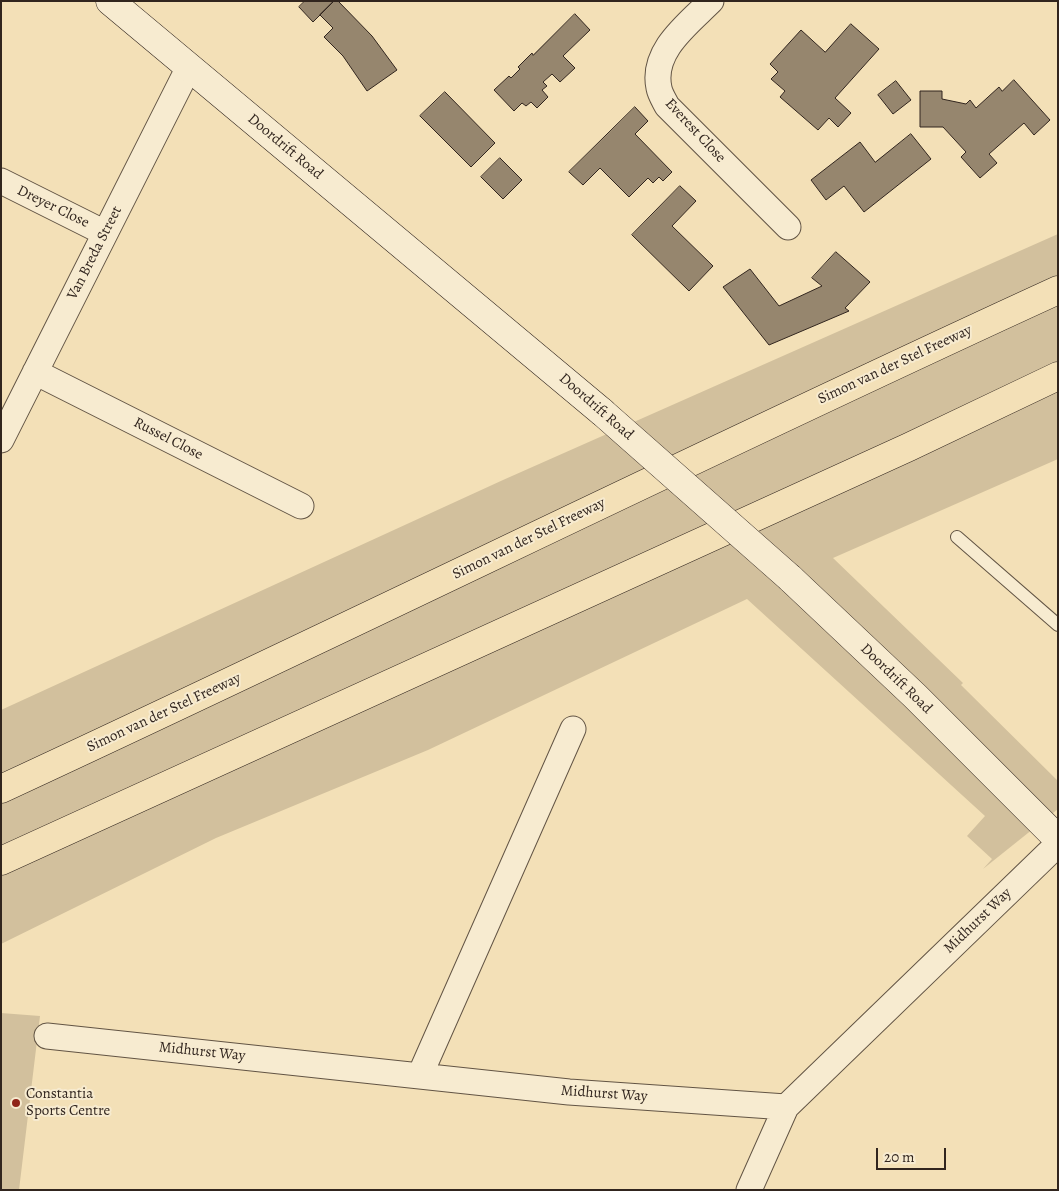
<!DOCTYPE html>
<style>
body{margin:0}
#map{position:relative;width:1059px;height:1191px;overflow:hidden;background:#f3e0b7;font-family:Alegreya,serif}
canvas{display:block}
.frame{position:absolute;inset:0;border:2px solid #31251e;pointer-events:none}
.scale{position:absolute;left:876px;top:1148px;width:70px;height:22px;box-sizing:border-box;border:2px solid #31251e;border-top:0;padding-left:6px;font-size:15px;line-height:18px;white-space:nowrap;color:#31251e;-webkit-text-stroke:4px #f7ebd0;paint-order:stroke}
</style>
<div id="map">
<canvas width="1059" height="1191"></canvas>
<div class="frame"></div>
<div class="scale">20 m</div>
</div>
<script>
const ctx = document.querySelector('canvas').getContext('2d');
ctx.lineJoin = 'round';
function paint(path, color) { ctx.fillStyle = color; ctx.fill(path, 'evenodd'); }
function strokePath(path, color, width, dash) { ctx.strokeStyle = color; ctx.lineWidth = width; ctx.lineCap = dash ? 'butt' : 'round'; ctx.setLineDash(dash || []); ctx.stroke(path); }
function drawText(font, color, halo, rows, align = 'center') {
  ctx.font = font + ' Alegreya,serif'; ctx.lineWidth = 4; ctx.setLineDash([]); ctx.textBaseline = 'middle'; ctx.strokeStyle = halo; ctx.fillStyle = color; for (const [text, x, y, turn = 0] of rows) {
    ctx.save(); ctx.translate(x, y); ctx.rotate((+turn || 0) * Math.PI / 180); ctx.textAlign = isNaN(turn) ? turn : align; if (halo) ctx.strokeText(text, 0, 0); ctx.fillText(text, 0, 0); ctx.restore();
  }
}
const green = new Path2D(`
 M1058,234V459L833,558L963,683L961,685L1058,781V809L983,869L992,859L967,836L985,816L747,599L428,750L216,838L1,944V710L503,480Z
 M1,1013L40,1016L19,1190H1Z`);
const building = new Path2D(`
 M305,1H334L313,22L299,7Z
 M334,1H338L372,36L397,70L367,91L343,56L324,37L333,28L320,15Z
 M575,14L590,30L563,56L575,68L560,82L552,74L543,82L547,86L542,90L548,97L537,108L531,102L526,106L522,103L514,111L494,90L509,76L511,78L520,69L518,67L532,53L533,55Z
 M851,24L879,49L835,98L851,113L838,127L829,118L818,130L780,97L785,91L771,79L778,72L770,64L801,30L825,52Z
 M1014,80L1050,120L1034,135L1024,123L989,154L997,163L980,178L961,157L966,152L943,127H920V91H942V99L966,104L970,100L976,108L999,87L1002,91Z
 M896,81L911,100L893,114L878,95Z
 M445,92L495,143L471,167L420,116Z
 M635,107L648,121L635,134L672,172L663,181L659,177L653,183L648,178L629,197L600,168L583,185L569,172Z
 M911,134L931,159L864,212L844,186L826,200L811,180L860,142L875,162Z
 M500,158L522,180L503,199L481,177Z
 M680,186L696,201L672,226L713,266L689,291L632,235Z
 M836,252L870,282L845,308L849,311L769,345L723,287L750,269L779,306L822,286L812,278Z`);
const lane = new Path2D(`
 M957,537L1058,625`);
const street = new Path2D(`
 M711,1C688,24 651,51 659,88C660,94 664,100 667,106L788,227
 M1,181L105,233
 M35,372L301,506
 M1,440L189,67
 M47,1036L569,1092L786,1107L1058,844
 M420,1075L573,729
 M749,1190L786,1107`);
const secondary = new Path2D(`
 M110,1L602,412
 M790,578L915,696L1058,839`);
const highway = new Path2D(`
 M1,789C355,625 704,452 1058,290
 M1,861L909,447L1058,376`);
const secondaryBridge = new Path2D(`
 M602,412L790,578`);
const markers = [
 [16,1103,5,"#8f2418"]
];
const streetNames = [
 ["Everest Close",695,131,47],
 ["Doordrift Road",285,147,40],
 ["Dreyer Close",53,207,26],
 ["Van Breda Street",95,253,-63],
 ["Simon van der Stel Freeway",895,365,-25],
 ["Doordrift Road",596,407,41],
 ["Russel Close",168,439,27],
 ["Simon van der Stel Freeway",529,539,-26],
 ["Doordrift Road",896,679,44],
 ["Simon van der Stel Freeway",164,713,-25],
 ["Midhurst Way",978,921,-44],
 ["Midhurst Way",202,1052,6],
 ["Midhurst Way",604,1094,4]
];
const poiNames = [
 ["Constantia",26,1094],
 ["Sports Centre",26,1111]
];
paint(green, '#d2c09d');
paint(building, '#96866e');
strokePath(building, '#31251e', 1);
strokePath(lane, '#625444', 14);
strokePath(street, '#625444', 27);
strokePath(secondary, '#31251e', 29);
strokePath(highway, '#31251e', 29);
strokePath(lane, '#f7ebd0', 12);
strokePath(street, '#f7ebd0', 25);
strokePath(secondary, '#f7ebd0', 28);
strokePath(highway, '#f3e0b7', 28);
strokePath(secondaryBridge, '#31251e', 29, []);
strokePath(secondaryBridge, '#f7ebd0', 28);
for (const [x, y, r, color] of markers) { const dot = new Path2D(); dot.arc(x, y, r, 0, 2 * Math.PI); ctx.fillStyle = color; ctx.fill(dot); strokePath(dot, '#f7ebd0', 2); }
drawText('15px', '#31251e', '#f7ebd0', streetNames);
drawText('15px', '#31251e', '#f7ebd0', poiNames, 'left');
</script>
